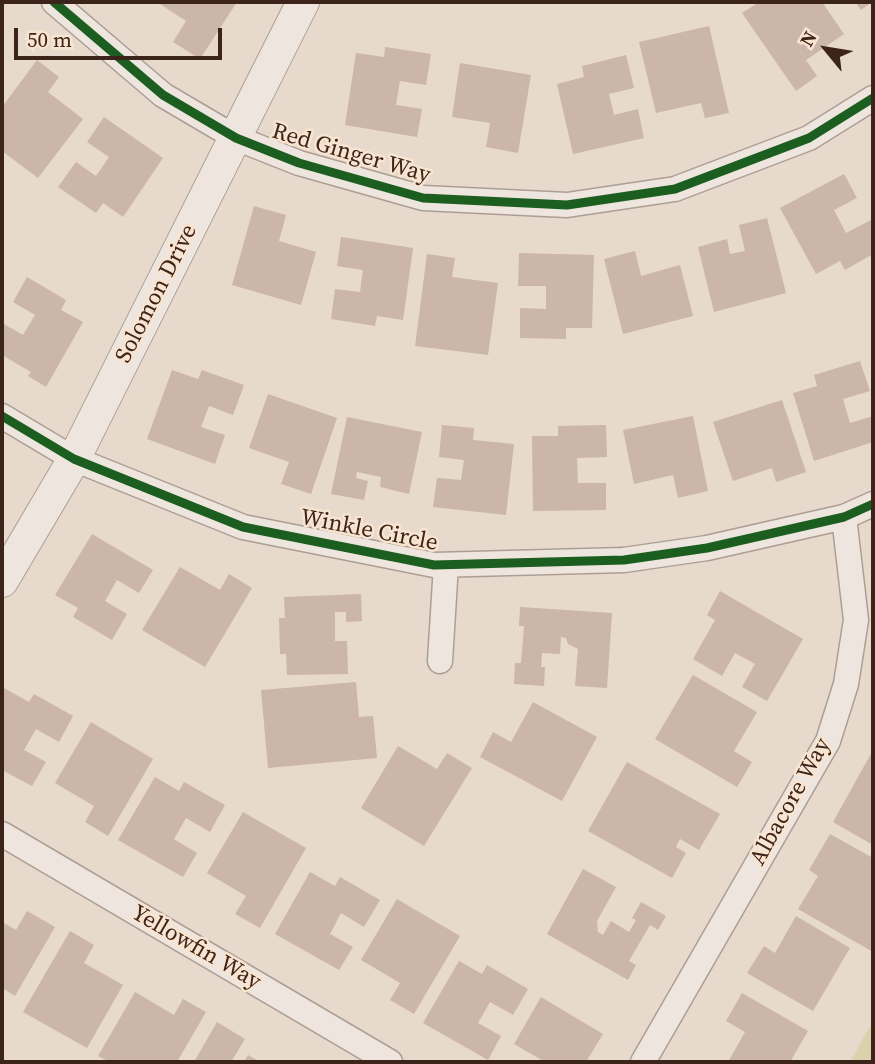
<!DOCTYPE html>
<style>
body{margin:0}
#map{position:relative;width:875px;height:1064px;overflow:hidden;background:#e7d9cb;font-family:"Source Serif 4",serif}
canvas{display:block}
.frame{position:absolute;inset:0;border:4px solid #3c241b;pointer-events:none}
.north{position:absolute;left:791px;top:14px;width:70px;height:70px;-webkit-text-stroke:5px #f9e4d0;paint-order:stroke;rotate:300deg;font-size:19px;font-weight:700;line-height:28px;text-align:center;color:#3c241b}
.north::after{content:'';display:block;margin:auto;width:24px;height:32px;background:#3c241b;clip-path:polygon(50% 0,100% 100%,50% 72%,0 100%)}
.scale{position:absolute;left:14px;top:28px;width:208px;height:32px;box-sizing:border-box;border:4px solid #3c241b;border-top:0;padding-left:9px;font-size:21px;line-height:24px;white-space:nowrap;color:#3c241b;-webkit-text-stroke:5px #f9e4d0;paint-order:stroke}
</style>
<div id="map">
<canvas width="875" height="1064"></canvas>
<div class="frame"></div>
<div class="north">N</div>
<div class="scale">50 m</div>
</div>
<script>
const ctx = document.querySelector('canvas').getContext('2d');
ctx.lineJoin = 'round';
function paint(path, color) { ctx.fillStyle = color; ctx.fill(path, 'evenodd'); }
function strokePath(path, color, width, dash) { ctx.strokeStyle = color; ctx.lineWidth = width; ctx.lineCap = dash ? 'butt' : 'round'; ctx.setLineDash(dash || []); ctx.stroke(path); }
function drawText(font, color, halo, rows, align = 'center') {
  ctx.font = font + ' "Source Serif 4",serif'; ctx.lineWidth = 5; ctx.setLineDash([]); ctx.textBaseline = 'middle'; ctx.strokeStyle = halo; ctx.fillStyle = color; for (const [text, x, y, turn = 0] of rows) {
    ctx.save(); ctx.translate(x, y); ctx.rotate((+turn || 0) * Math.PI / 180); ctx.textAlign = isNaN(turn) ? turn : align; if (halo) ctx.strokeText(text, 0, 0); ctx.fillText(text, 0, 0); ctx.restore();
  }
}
const green = new Path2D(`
 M873,1021V1062H850Z`);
const building = new Path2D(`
 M157,2H237L200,59L173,42L186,21Z
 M759,2H822L844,34L806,60L817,76L796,91L742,13Z
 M855,2H872L861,10Z
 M709,26L729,113L705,118L701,103L656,113L639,42Z
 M385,47L431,54L426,85L400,81L396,105L422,109L417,137L345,125L356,53L384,57Z
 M626,55L634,88L609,94L614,115L638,109L644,138L573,154L557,84L584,77L582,66Z
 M37,60L59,77L48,92L83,119L38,178L2,151V107Z
 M460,63L531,75L518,153L486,147L490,123L452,117Z
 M104,117L163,158L123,217L103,203L96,213L58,187L76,162L96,176L109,157L87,142Z
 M844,174L857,198L834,210L846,233L871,220L873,225V254L845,270L840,261L816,274L780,208Z
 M254,206L286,215L279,241L316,252L301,305L232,285Z
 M767,218L786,293L714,312L698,247L727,239L730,254L745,251L739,225Z
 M341,237L413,248L403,320L377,316L375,326L331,319L335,289L360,292L363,270L337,266Z
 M635,251L641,276L680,265L693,316L623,334L604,259Z
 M519,253L594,255L592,328H566V339L520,338V308L546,309V286H518Z
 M427,254L455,258L452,277L498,283L488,355L415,346Z
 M27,277L66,300L61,310L83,322L46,387L28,376L31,372L2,355V323L23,335L35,315L13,302Z
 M860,361L870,391L843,399L850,423L873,416V442L814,461L793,393L817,386L814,375Z
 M172,370L198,379L202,370L244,385L233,415L209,406L201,427L225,435L215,464L147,439Z
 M268,394L337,418L311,494L281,484L289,462L249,448Z
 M782,400L806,472L776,482L772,468L733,481L713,422Z
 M693,416L708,491L678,498L673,475L634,484L623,430Z
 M347,417L422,432L409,494L380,487L381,477L357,472L356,478L368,481L364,500L331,494Z
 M442,425L474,428L473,440L514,444L506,515L433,507L437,478L461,480L464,460L439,457Z
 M606,425L607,457L577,458L578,483H606V510L533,511L532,436H558V426Z
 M92,534L153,570L139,593L117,580L105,601L127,614L112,640L73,617L78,608L55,595Z
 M180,567L220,590L229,574L252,588L205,667L142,630Z
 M720,591L803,639L767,701L742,687L755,664L735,653L722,676L693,659L715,620L707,615Z
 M361,594L362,621L346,622V612H335V641H347L348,674L287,675L286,654H280L279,618H285L284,597Z
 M520,607L612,613L607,688L575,686L578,649L568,644L566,638L561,637L560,654L542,653L541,667H545L544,686L514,684L515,663H521L524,626H519Z
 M693,675L757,712L734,751L752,762L737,787L655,739Z
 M356,682L359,717L373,716L377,758L268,768L261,690Z
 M4,688L29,702L34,694L73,716L59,742L36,729L24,750L46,762L32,786L2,770V692Z
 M533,702L597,737L562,801L480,757L493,732L511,742Z
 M91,722L153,759L108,836L85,822L94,806L55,783Z
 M398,746L437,769L447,753L472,768L424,846L361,808Z
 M873,750V845L833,822Z
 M627,762L720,814L699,850L680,839L676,847L686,853L672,878L588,831Z
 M155,777L179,791L184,782L225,805L210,832L186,818L174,839L197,853L183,877L118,840Z
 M243,812L306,848L260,928L235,914L246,896L207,873Z
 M830,834L873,858V952L798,909L818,876L809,870Z
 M583,869L616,887L597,921L598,932L603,935L611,921L629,932L636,920L632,918L641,902L666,916L658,930L650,925L629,961L636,965L628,980L547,934Z
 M310,872L335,886L340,877L380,900L364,927L341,913L330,934L353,947L339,970L275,934Z
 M397,899L460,936L414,1014L390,1000L400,983L361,960Z
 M27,911L55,927L15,996L2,988V922L16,930Z
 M796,916L850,948L813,1011L747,973L764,946L775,953Z
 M70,931L94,945L84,963L123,985L87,1048L23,1012Z
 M459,961L482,974L487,965L528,989L513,1015L490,1002L478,1023L501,1036L488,1060L423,1023Z
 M135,992L174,1015L183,999L206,1012L177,1062H110L98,1056Z
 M742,993L808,1031L790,1062H728L745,1032L726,1021Z
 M541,997L603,1034L586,1062H545L514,1044Z
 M217,1022L245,1039L231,1062H194Z
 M248,1055L260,1062H244Z`);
const minor = new Path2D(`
 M54,2L163,95L236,138L299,163L423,198L567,205L675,189L809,138L873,98
 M2,416L74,459L243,527L434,565L624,560L707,548L844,517L873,504
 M440,661L446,565
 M2,834L390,1062
 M643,1062L828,741L846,684L856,620L844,517`);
const tertiary = new Path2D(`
 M2,581L74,459L303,2`);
const cycleway = new Path2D(`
 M54,2L163,95L236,138L299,163L423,198L567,205L675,189L809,138L873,98
 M2,416L74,459L243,527L434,565L624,560L707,548L844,517L873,504`);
const streetNames = [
 ["Red Ginger Way",351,154,16],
 ["Solomon Drive",157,294,-63],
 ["Winkle Circle",369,531,11],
 ["Albacore Way",791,802,-61],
 ["Yellowfin Way",196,948,30]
];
paint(green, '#dbd2ac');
paint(building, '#ccb5ab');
strokePath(minor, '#ac9e95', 27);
strokePath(tertiary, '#ac9e95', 34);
strokePath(minor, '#eee6de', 24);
strokePath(tertiary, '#eee6de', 32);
strokePath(cycleway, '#1b5e20', 9);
drawText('23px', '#3c241b', '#f9e4d0', streetNames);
</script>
